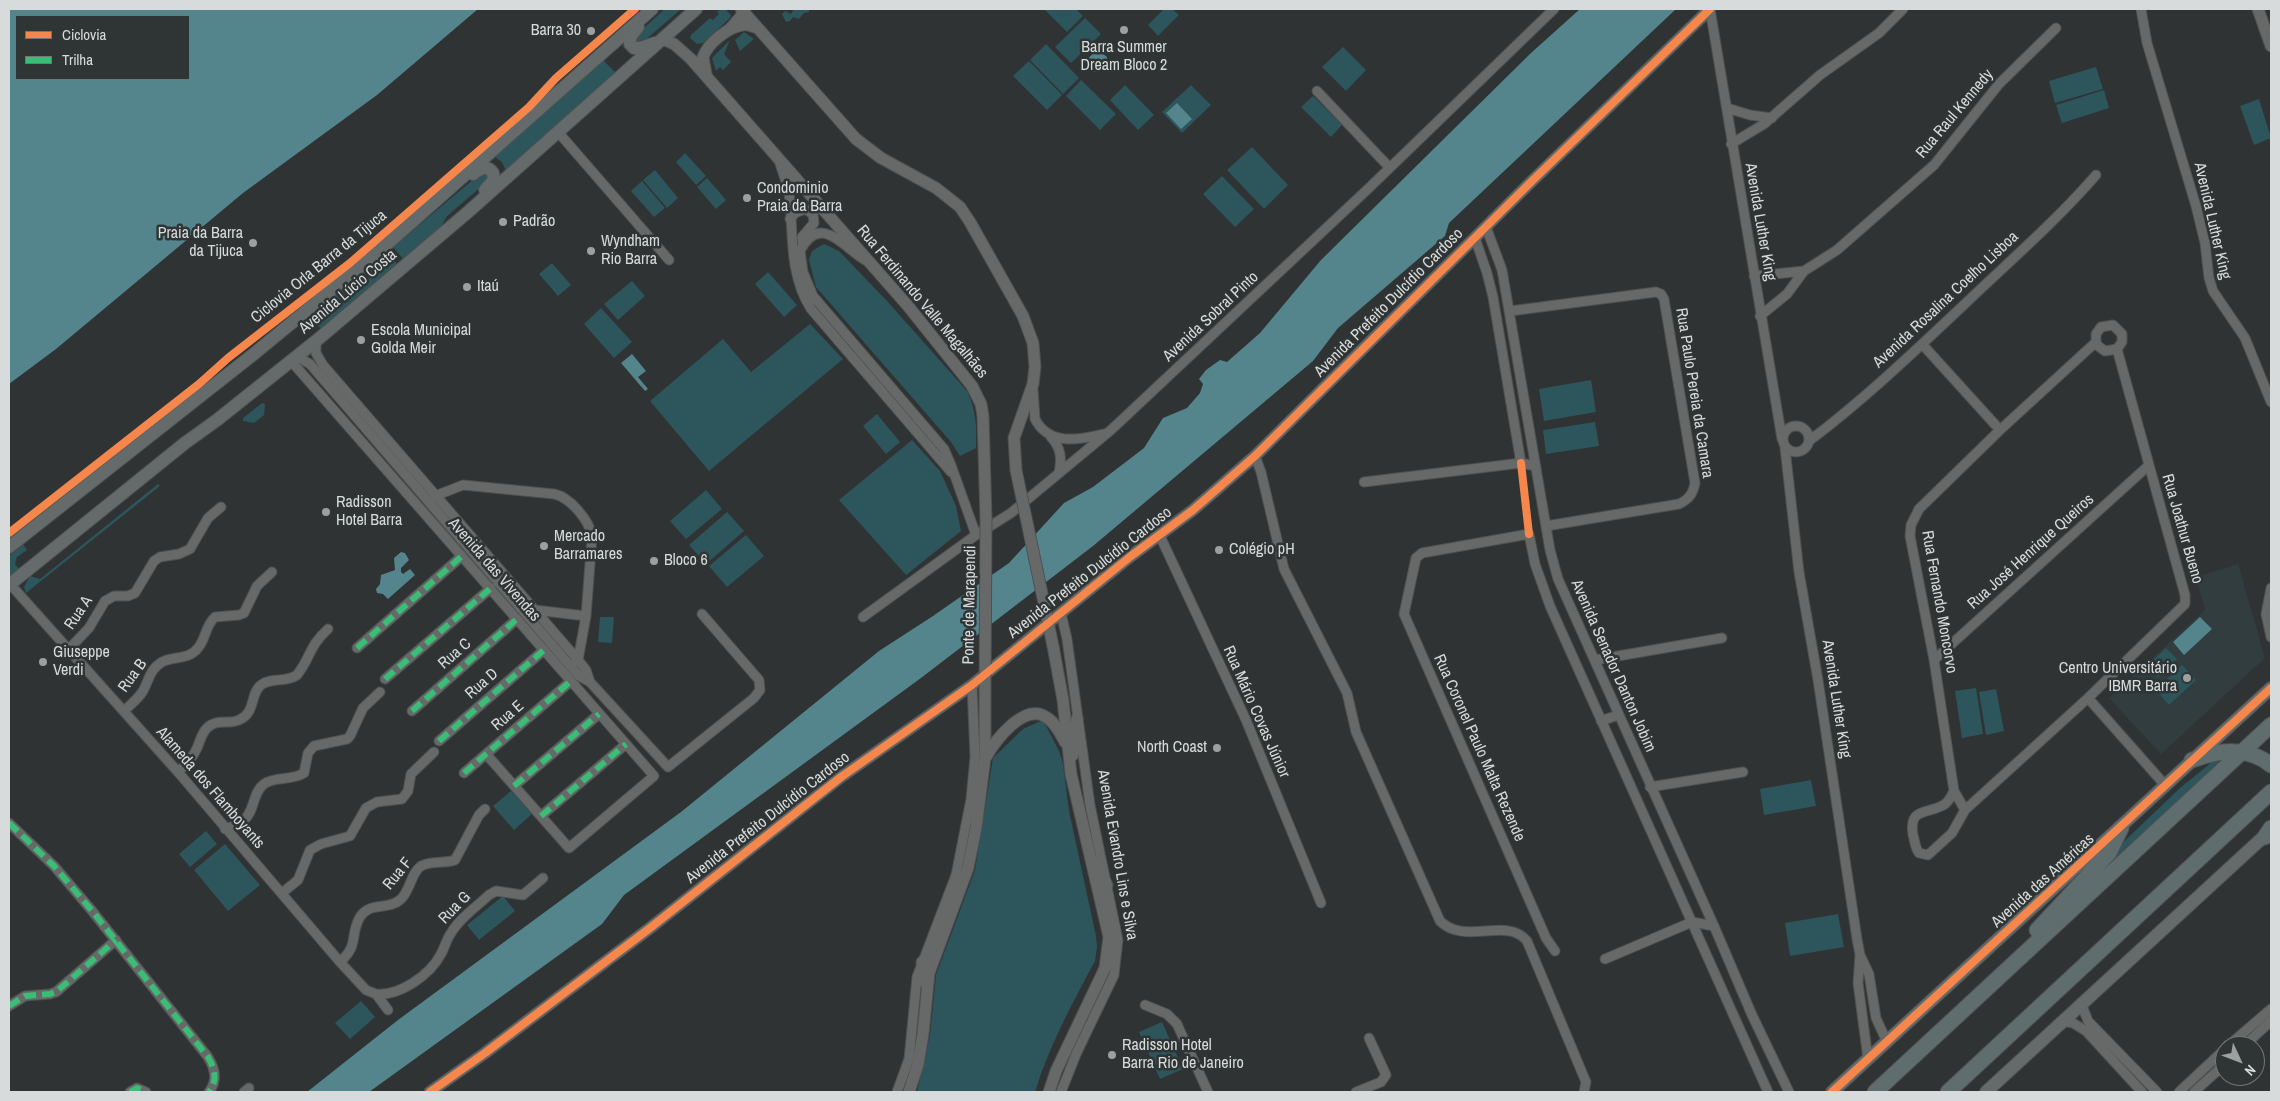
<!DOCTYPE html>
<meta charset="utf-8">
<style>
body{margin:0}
#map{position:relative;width:2280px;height:1101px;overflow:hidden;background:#303333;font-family:"Archivo Narrow",sans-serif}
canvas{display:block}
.frame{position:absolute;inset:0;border:10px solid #d8dbdc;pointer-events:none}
.legend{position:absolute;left:15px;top:15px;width:175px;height:65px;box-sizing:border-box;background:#2f3434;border:1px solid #737777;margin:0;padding:6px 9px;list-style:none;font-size:15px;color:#d8dbdc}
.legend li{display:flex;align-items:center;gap:10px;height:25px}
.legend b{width:25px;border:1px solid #737777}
.north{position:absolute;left:2215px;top:1036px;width:50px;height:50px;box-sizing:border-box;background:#2f3434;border:1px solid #737777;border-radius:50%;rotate:133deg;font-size:14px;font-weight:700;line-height:20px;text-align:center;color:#d8dbdc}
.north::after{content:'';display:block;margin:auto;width:18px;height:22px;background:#9da0a1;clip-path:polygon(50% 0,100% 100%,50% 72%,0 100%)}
</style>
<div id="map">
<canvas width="2280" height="1101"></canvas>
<div class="frame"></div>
<ul class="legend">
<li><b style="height:6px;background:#f5874c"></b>Ciclovia</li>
<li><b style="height:6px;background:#3abd76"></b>Trilha</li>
</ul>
<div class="north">N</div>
</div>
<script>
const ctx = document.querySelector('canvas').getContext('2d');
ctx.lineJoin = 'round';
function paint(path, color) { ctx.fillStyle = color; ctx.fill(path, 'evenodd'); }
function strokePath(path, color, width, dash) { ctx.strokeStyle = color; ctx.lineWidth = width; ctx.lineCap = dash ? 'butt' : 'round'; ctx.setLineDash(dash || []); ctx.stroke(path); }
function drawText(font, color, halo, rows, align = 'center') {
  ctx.font = font + ' "Archivo Narrow",sans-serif'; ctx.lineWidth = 5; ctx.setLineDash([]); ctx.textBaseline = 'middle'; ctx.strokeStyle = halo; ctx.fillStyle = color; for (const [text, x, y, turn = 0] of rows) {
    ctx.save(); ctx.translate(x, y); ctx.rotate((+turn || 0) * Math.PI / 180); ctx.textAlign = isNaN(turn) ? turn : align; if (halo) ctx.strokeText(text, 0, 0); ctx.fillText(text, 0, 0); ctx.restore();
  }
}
const built = new Path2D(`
 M2238,564L2265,658L2161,754L2109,698L2205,610L2196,577Z`);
const green = new Path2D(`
 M665,9H681L643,42H636V35Z
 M721,9H725L731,15L730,18L703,43L697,44L690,38L691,35L710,18L713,20L719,14L717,12Z
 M794,9H809V12L804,13L799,19L793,17L790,21L786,22L782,14L785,11L791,14Z
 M1044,9H1076L1083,16L1067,32Z
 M1164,9H1172L1179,15L1158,36L1148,25Z
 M1085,18L1101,34L1071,63L1055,47Z
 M744,32L754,39L740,51L735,40Z
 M730,40L724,54L731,62L723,70L720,67L716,71L712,58Z
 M1046,44L1079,78L1063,94L1030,60Z
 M1343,47L1366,70L1346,91L1322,67Z
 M603,60L616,73L506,171L502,162L495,157Z
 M1029,61L1062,95L1047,110L1013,76Z
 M2096,67L2103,89L2055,103L2049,81Z
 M1081,80L1116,114L1100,130L1066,96Z
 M1125,85L1154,115L1138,130L1110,100Z
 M1191,85L1211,105L1182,133L1162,112Z
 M2104,90L2109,108L2062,123L2056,105Z
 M1313,96L1342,125L1331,137L1301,107Z
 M2259,99L2271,138L2254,145L2240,106Z
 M1252,147L1288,185L1264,209L1227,170Z
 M685,153L706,176L696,185L676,162Z
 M655,170L678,198L667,208L643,180Z
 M481,173H489V180L447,216L440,228L404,260L393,247Z
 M1222,176L1254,209L1235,227L1203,194Z
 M707,178L726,200L716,209L697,187Z
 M642,181L665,208L654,217L631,191Z
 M824,244L839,251L887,301L967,391C976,410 977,427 976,448L960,456L951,442L816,287L809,260L812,251Z
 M387,252L398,265L321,329L310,316Z
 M552,263L571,285L558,296L539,274Z
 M768,272L797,305L784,317L755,284Z
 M632,281L645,296L618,320L604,304Z
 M601,308L632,342L614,358L584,324Z
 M810,324L843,359L709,471L650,401L723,339L751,372Z
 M1591,380L1596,412L1544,421L1539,389Z
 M262,403L265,404L264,415L254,423L243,421V418Z
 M877,414L900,442L886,454L863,426Z
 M1595,422L1599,446L1546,454L1543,430Z
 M912,440L940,471L956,506L961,531L906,575L839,500Z
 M158,484L160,486L26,593L24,587L30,576L40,579Z
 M706,490L722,509L686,539L670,521Z
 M727,512L744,531L706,564L689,545Z
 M746,535L764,556L727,587L709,566Z
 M23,544L27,550L17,557L15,564L19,569L9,576V556Z
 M600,617H614L612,643L598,642Z
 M2166,648L2177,659L2158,677L2147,666Z
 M2182,665L2196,680L2169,705L2156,690Z
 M1976,688L1983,734L1962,738L1955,691Z
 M1996,689L2004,731L1986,735L1979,692Z
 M1043,720L1059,751L1063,764L1069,811L1096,936L1097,948L1095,961C1072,1004 1049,1046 1035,1092H917L930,1035L936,975L975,870L993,758L1023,729Z
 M2217,758L2218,763L2058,913L2110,855L2180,788Z
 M1811,780L1816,806L1764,815L1760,789Z
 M511,791L532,814L514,830L493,806Z
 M206,831L217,844L190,867L179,854Z
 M225,844L260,885L228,911L194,870Z
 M503,896L515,911L479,940L467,925Z
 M1838,914L1844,947L1790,956L1785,923Z
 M361,1001L375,1017L350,1039L335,1023Z
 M1162,1022L1183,1069L1160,1079L1139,1032Z`);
const water = new Path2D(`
 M9,9H478L377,95L243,193L56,349L9,384ZM16,16H189V79H16Z
 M1580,9H1676L1449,223L1445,236L1338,328L1313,361L1093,546L921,678L624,895L602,924L369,1092H307L398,1020L681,812L879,651L933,616L1009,563L1064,503L1093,487L1144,448L1163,418L1187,408L1200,393L1203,384L1199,379L1206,370L1220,360L1227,362L1260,333L1321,260L1531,53Z
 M1097,49L1107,57V60L1095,72L1085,64L1086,61Z
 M1177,103L1192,119L1181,129L1166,113Z
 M632,354L646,371L638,377L648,389L645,391L621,363Z
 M401,552L405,553L409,560L401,568V572L403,574L410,569L415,575L388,599L383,594L377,593L376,589L380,584L381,575L395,570L394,558Z
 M2200,617L2212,629L2184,655L2173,642Z`);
const minor = new Path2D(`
 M1710,9L1782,439
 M2141,9L2147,43L2196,206L2205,243L2209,278L2213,291L2245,338L2271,402
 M727,31L746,9
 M1317,91L1389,167
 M1727,108L1750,115L1772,118
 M558,132L669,260
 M1731,144L1764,124L1820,75L1879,33L1903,9
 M779,160C783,174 789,187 790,201C793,238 790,276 811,309L951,472
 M790,219L795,213L805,209L813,214L814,223L802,237L803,245
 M1486,227L1502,270L1550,550L1558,579L1714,926L1752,1015L1789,1092
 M1475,238L1487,273L1493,297L1521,463
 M865,260C845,249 820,211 800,251L803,272L813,296L944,449L951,465L976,535
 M1754,276L1804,271
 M1510,311L1656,292L1661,294L1664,299L1695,483C1693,494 1689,499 1679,504L1546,526
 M1760,316L1787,294L1804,271L1837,250L1934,165L1999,84L2056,28
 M316,341V353L323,365L578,660L586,670L590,682L668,767L754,698L760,690L759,680L702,614
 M2096,342L2098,346L2105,351L2117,349
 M1922,344L2000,430
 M296,356L310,364L579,676L590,682
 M291,361L654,776L569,848L486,754
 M1033,389L1035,419C1049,446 1079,440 1103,434
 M1783 439a13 13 0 1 1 26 0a13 13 0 1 1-26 0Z
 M1051,437C1061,448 1062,458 1059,473
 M1809,441C1866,398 1917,349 1969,300C2012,259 2057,220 2096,175
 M1785,448L1799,572L1818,680L1857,939L1860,955L1869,974L1876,1018L1887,1042
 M1255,456L1261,472L1284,569L1347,693L1356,732L1440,921C1465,946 1507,916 1527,941L1586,1082L1584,1092
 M1364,482L1521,463L1536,466
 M435,496L463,485L554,494C570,497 590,521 592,537L586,616L578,660L576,661
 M1160,536L1246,720L1321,903
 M10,584L178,772L340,962L366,990L376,994L388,1010
 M2271,588L2266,614L2271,637
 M535,610L586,616
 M863,617L976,535L1011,513L1111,430L1370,187L1554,9
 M357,648L462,556
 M68,650L89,628L105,601L114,596H128L135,593L154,561L160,557L179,554L190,549L208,518L221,507
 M1595,660L1722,638
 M1934,660L2148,466
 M385,679L491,588
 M2088,698L2165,785
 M124,711C130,705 138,699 143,691C149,680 150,669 162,662C173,656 189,660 198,648C206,639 205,626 215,617L239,615L244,613L257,586L272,572
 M412,711L517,619
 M1601,721L1618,715
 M439,741L544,650
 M178,772C184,766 191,760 195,752C200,744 200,735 207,728C217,718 228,725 239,720C256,713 250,693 261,685C271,677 286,683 297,675C311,657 309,646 328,629
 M464,773L571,681
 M514,786L599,714
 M1650,787L1743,772
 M1954,791C1952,795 1949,801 1945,804C1929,815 1908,806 1913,835C1915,841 1915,848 1919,853L1928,855L1952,833L1965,810L2088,698L2185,604V595L2117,349L2122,342V334L2113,325L2101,327L2096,334V342L2000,430L1919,509L1911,525L1910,536L1934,660L1954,791L1965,810
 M541,816L626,744
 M9,823L54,866L93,912L208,1057C215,1069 218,1080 209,1092
 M225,829C231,827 238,825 243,821C255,812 252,793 264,784C275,776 292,781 304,773L308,753L314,746L347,739L350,736L363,708L380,692
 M282,893L298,880L310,850L321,844L350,836L366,808L377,802L402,799L408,791L411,774L434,752
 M1555,951L1546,938L1404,614L1416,558L1422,553L1529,534L1535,564L1550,606L1768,1092
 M1860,955L1858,983L1868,1059
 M1605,959L1692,922L1714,926
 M340,962C360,944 349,936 360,917C370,901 389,911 401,899C410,891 411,873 421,866C432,860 444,864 455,860L479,815L485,809
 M376,994C400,996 430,975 441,954C445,947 446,940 451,933C460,918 476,907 489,895L496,891L523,895L543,878
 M2081,1003L2088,1021L2157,1092
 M1145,1005L1167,1014L1177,1024L1208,1092
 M9,1006L25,996L50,994L56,992L116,940
 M2063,1021L2073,1023L2086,1031L2142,1092
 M2228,1046L2271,1009
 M2244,1046L2271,1021
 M130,1092L137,1088L146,1092
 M244,1092L249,1088
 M897,1092L909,1059L917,977L956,875L971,799L975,757L972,685
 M1061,1092L1077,1052L1114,975L1118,940L1090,805L1067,639L1061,613
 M1356,1092L1381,1082L1386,1075L1369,1038
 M2179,1092L2225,1049
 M2194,1092L2225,1064`);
const tertiary = new Path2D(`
 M741,9L856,139L881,158L936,188L960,207L970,222L1023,316L1033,343L1035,367L1033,384L1014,438L1016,470
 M2258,9L2271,46
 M663,39L674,44L691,59L908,306L972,386L981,404L983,416L986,519
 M706,74L703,57C708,43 728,27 743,25C748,24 753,27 758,28
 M1073,755L1077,718
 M986,757C995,741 1024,702 1046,717C1055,722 1060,733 1065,742
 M1097,864L1107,885
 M922,962L924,982
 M430,1092L485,1053L650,928L841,777L972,685L1131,556L1193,510L1255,456L1533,180L1710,9
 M909,1092L918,1064L923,1034L929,973L968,868L976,828L985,758V691
 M1049,1092L1056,1071L1105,968L1109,937L1071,774L1063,700L1053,646`);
const secondary = new Path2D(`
 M638,27L630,37V44L634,48H641L655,43
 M473,174C480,169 487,164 493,173L494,180L485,190
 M9,547L255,353L386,245L652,9
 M9,585L185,443L217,420L316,341L468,212L696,9
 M1832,1092L2271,688
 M1986,1092L2271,830`);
const trunk = new Path2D(`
 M2192,760C2220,750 2247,746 2271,765
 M2265,837L2271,828
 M2037,930L2109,853L2121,828
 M1875,1092L2271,725
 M1948,1092L2271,792`);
const tertiaryBridge = new Path2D(`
 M1016,470L1053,646
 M985,691L986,519`);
const quiet = new Path2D(`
 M357,648L462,556
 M385,679L491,588
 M412,711L517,619
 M439,741L544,650
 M464,773L571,681
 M514,786L599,714
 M541,816L626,744
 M9,823L54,866L93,912L208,1057C215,1069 218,1080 209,1092
 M9,1006L25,996L50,994L56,992L116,940
 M130,1092L137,1088L146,1092`);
const cycleway = new Path2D(`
 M1521,463L1529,534
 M9,533L199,384L228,358L350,263L529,107L556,78L635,9
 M430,1092L485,1053L650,928L841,777L972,685L1131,556L1193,510L1255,456L1533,180L1710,9
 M1832,1092L2271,688`);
const markers = [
 [1124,30,5,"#9da0a1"],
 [591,31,5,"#9da0a1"],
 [747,198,5,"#9da0a1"],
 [503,222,5,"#9da0a1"],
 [253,243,5,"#9da0a1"],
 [591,251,5,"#9da0a1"],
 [467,287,5,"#9da0a1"],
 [361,340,5,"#9da0a1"],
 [326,512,5,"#9da0a1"],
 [544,546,5,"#9da0a1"],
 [1219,550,5,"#9da0a1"],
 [654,561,5,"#9da0a1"],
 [43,662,5,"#9da0a1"],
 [2187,678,5,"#9da0a1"],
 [1217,748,5,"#9da0a1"],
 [1112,1055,5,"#9da0a1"]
];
const poiNames = [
 ["Barra 30",581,31,"right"],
 ["Barra Summer",1124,48,"center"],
 ["Dream Bloco 2",1124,66,"center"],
 ["Condominio",757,189],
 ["Praia da Barra",757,207],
 ["Padrão",513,222],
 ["Praia da Barra",243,234,"right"],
 ["da Tijuca",243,252,"right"],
 ["Wyndham",601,242],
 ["Rio Barra",601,260],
 ["Itaú",477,287],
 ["Escola Municipal",371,331],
 ["Golda Meir",371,349],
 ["Radisson",336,503],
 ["Hotel Barra",336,521],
 ["Mercado",554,537],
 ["Barramares",554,555],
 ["Colégio pH",1229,550],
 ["Bloco 6",664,561],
 ["Giuseppe",53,653],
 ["Verdi",53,671],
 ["Centro Universitário",2177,669,"right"],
 ["IBMR Barra",2177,687,"right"],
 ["North Coast",1207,748,"right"],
 ["Radisson Hotel",1122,1046],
 ["Barra Rio de Janeiro",1122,1064]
];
const streetNames = [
 ["Rua Raul Kennedy",1955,114,-50],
 ["Avenida Luther King",2212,221,77],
 ["Avenida Luther King",1760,222,80],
 ["Ciclovia Orla Barra da Tijuca",319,267,-39],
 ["Avenida Lúcio Costa",348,292,-40],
 ["Avenida Rosalina Coelho Lisboa",1946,300,-43],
 ["Rua Ferdinando Valle Magalhães",922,302,50],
 ["Avenida Prefeito Dulcídio Cardoso",1389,303,-45],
 ["Avenida Sobral Pinto",1211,317,-43],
 ["Rua Paulo Pereia da Camara",1694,393,81],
 ["Rua Joathur Bueno",2182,529,74],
 ["Rua José Henrique Queiros",2031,552,-42],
 ["Avenida das Vivendas",494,570,49],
 ["Avenida Prefeito Dulcídio Cardoso",1090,573,-38],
 ["Rua Fernando Moncorvo",1939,602,80],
 ["Ponte de Marapendi",970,605,-89],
 ["Rua A",79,613,-56],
 ["Rua C",455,654,-41],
 ["Avenida Senador Danton Jobim",1613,666,66],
 ["Rua B",133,676,-54],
 ["Rua D",482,684,-41],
 ["Avenida Luther King",1836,699,81],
 ["Rua Mário Covas Júnior",1256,712,66],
 ["Rua E",508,716,-41],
 ["Rua Coronel Paulo Malta Rezende",1479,748,66],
 ["Alameda dos Flamboyants",210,788,49],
 ["Avenida Prefeito Dulcídio Cardoso",768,818,-38],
 ["Avenida Evandro Lins e Silva",1117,855,80],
 ["Rua F",398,874,-51],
 ["Avenida das Américas",2043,881,-42],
 ["Rua G",455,908,-46]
];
paint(built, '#313d3f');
paint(green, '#2d555c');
paint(water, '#55858c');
strokePath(minor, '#4e5151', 11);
strokePath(tertiary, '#4e5151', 13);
strokePath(secondary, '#4e5151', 14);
strokePath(trunk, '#4e5151', 17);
strokePath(minor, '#676969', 9);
strokePath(tertiary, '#676969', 11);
strokePath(secondary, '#656a6b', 12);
strokePath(trunk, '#606d6e', 15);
strokePath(tertiaryBridge, '#4e5151', 13, []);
strokePath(tertiaryBridge, '#676969', 11);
strokePath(quiet, '#3abd76', 6, [12, 6]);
strokePath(cycleway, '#f5874c', 8);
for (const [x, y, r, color] of markers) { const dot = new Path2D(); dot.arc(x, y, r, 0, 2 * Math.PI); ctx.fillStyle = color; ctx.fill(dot); strokePath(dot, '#2f3434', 2); }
drawText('16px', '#d8dbdc', '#2f3434', poiNames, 'left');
drawText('16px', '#d8dbdc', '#2f3434', streetNames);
</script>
